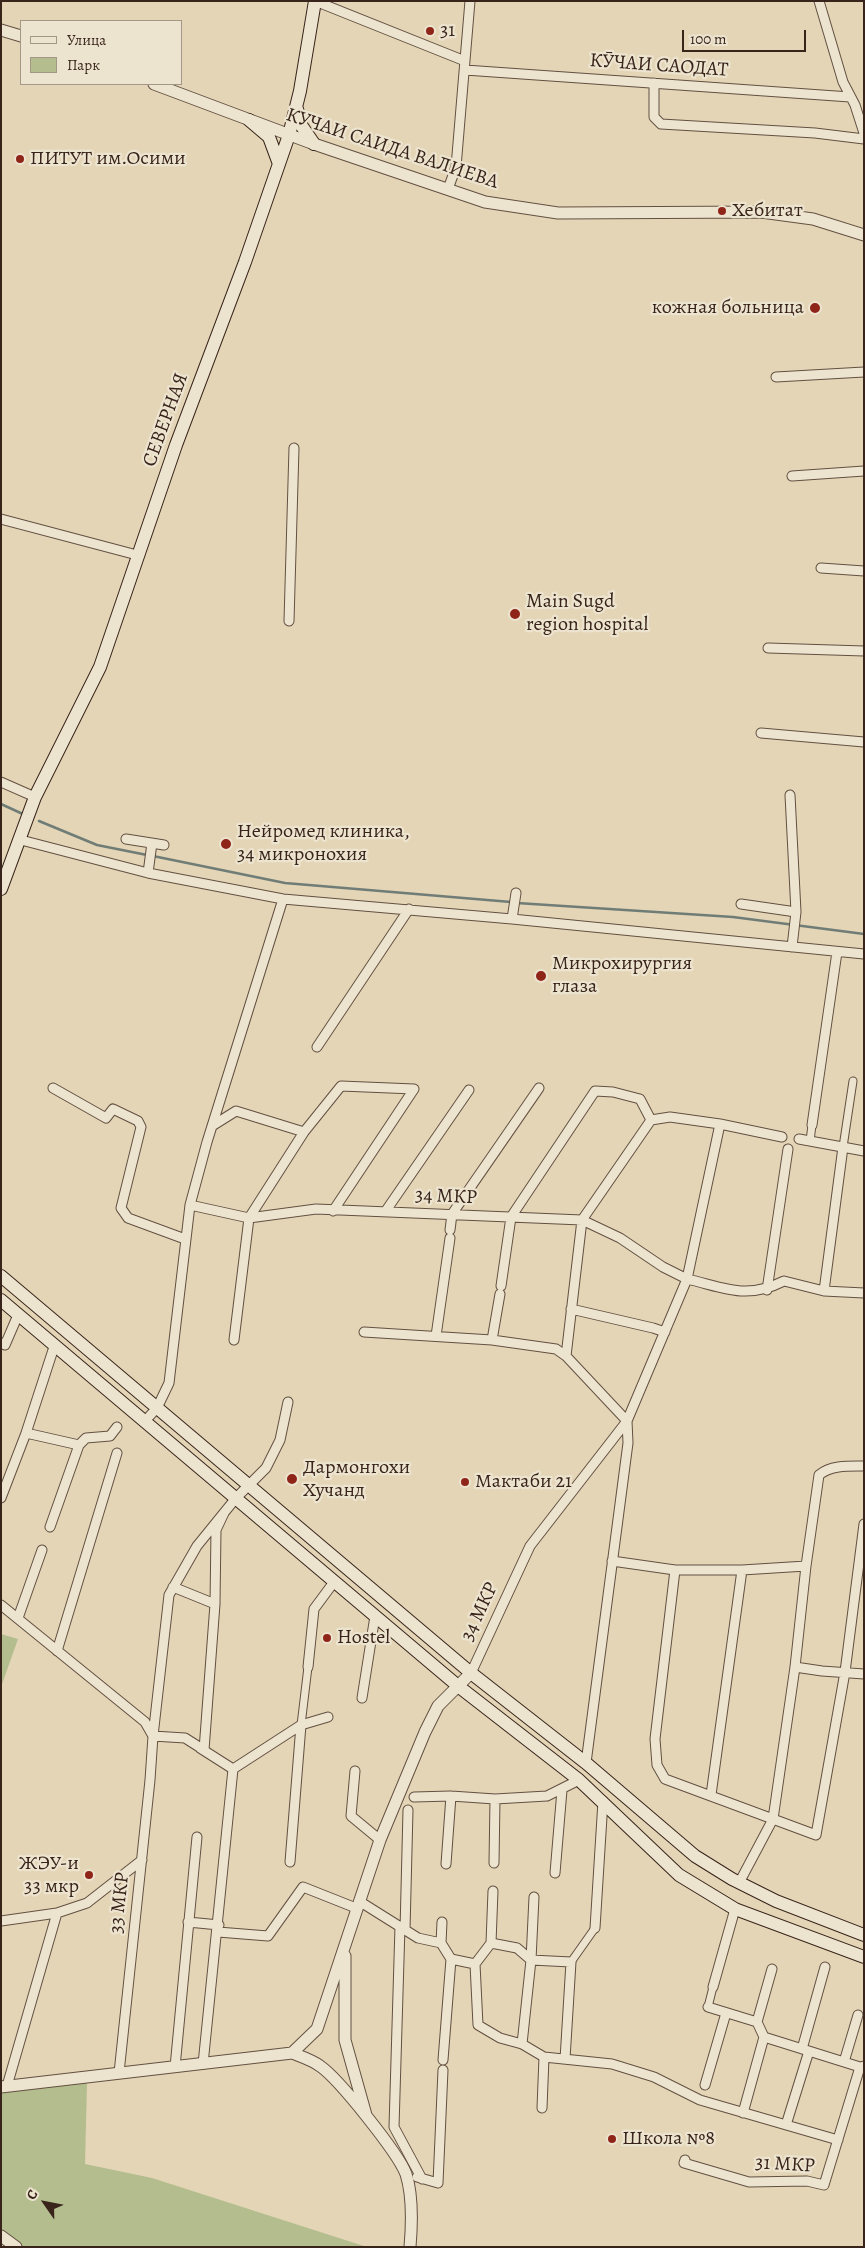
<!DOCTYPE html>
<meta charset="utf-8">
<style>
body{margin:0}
#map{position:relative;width:865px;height:2248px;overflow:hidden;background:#e3d5b6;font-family:Alegreya,serif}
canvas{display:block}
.frame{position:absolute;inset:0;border:2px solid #38241a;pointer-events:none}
.legend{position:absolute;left:20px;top:20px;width:162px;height:65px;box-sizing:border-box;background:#ede4d0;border:1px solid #a59787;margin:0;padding:6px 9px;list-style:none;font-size:15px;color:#38241a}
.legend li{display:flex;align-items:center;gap:10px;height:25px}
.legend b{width:25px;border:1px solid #a59787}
.north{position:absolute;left:20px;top:2178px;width:50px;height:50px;-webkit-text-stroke:4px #ede4d0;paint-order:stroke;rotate:303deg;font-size:14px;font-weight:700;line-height:20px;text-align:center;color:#38241a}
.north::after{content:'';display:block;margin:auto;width:18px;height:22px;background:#38241a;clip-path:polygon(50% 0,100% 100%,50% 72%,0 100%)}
.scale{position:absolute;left:682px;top:30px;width:124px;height:22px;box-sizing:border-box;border:2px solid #38241a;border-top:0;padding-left:6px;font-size:15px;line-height:18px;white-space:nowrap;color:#38241a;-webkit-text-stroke:4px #ede4d0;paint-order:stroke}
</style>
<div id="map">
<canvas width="865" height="2248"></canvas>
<div class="frame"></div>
<ul class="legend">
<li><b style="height:6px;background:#ede4d0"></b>Улица</li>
<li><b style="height:14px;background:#b4bd8e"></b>Парк</li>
</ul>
<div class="north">С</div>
<div class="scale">100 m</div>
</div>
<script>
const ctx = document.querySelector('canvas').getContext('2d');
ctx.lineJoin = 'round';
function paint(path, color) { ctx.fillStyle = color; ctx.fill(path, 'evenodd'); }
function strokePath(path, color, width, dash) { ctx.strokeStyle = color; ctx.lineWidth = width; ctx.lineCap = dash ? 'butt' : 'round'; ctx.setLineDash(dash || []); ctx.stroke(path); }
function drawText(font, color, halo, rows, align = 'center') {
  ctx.font = font + ' Alegreya,serif'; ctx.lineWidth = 4.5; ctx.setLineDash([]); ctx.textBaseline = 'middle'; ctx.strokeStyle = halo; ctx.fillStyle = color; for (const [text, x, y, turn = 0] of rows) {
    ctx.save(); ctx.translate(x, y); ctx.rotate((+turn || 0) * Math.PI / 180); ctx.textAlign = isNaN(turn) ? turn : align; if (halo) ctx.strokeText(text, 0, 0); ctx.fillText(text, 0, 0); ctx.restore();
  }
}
const green = new Path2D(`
 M1,1634L18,1639L1,1687Z
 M87,2083L85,2164L152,2178L367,2247H24L1,2231V2092Z`);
const stream = new Path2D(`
 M1,804L25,815
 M39,821L97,845L147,855
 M153,856L285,883L511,902
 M517,903L733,917L864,934`);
const pedestrian = new Path2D(`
 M810,1141L812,1125
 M843,1147L853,1081
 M301,1725L308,1667
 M571,1962L595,1928
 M708,2007L713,1987`);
const minor = new Path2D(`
 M315,1L465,61
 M819,1L843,82L855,105L864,133
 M465,70L850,97
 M654,83V117L661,124L815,133L864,139
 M448,189L456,167L470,1
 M776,377L864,372
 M792,476L864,471
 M1,519L137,555
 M821,568L864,571
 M289,621L294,448
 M768,648L864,651
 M761,733L864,742
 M1,782L35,797
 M790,795L796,912L792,947
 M126,839L164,845
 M21,840L148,873L283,899L512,919L864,954
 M148,873L152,843
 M741,904L796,912
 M512,919L516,893
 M317,1047L409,909
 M53,1088L106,1118L113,1109L138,1121L141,1127L121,1208L128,1218L185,1239
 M812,1125L837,952
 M212,1126L236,1111L304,1132L341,1086L414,1089
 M799,1139L864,1151
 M190,1205L249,1218L316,1209L582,1220L620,1238L663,1267L687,1279L720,1124L782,1137
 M333,1211L414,1089
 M385,1212L469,1090
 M450,1230L452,1214L539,1088
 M501,1286L511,1217L595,1091L613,1092L640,1099L651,1120L670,1117L720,1124
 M767,1290L788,1149
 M824,1291L843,1147
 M571,1309L653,1328L665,1332
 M364,1332L492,1340L556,1349L566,1356L627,1421L628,1443L586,1763
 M436,1336L450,1238
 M234,1340L249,1218L304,1132
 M492,1340L500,1294
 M1,1343L5,1345L18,1315
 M566,1356L582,1220L651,1120
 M144,1422L157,1408L169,1383L190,1205L207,1142L283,899
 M26,1433L79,1445
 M1,1498L26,1433L54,1347
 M224,1513L216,1530L215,1604L204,1750L185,1738L153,1736L169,1595L197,1546L236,1498L266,1468L280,1440L288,1402
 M50,1527L79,1445L86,1438L110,1436L117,1427
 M612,1561L675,1570H742L806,1566L819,1475C831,1465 849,1466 864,1466
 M675,1570L655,1739L657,1765L665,1779L816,1835L845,1672L864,1524
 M173,1587L215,1604
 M1,1605L145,1722L153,1736L150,1780L119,2073
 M18,1618L42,1550
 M57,1651L117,1453
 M308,1667L314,1609L334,1582
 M795,1667L822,1671L864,1674
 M471,1673L530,1546L627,1421L687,1279C726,1288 746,1300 784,1281L824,1291L864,1293
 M362,1698L375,1616
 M200,1748L233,1769
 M233,1769L301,1725L328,1717
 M355,1771L351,1816L380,1840
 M711,1795L742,1570
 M414,1797L451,1796L495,1799
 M290,1862L301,1725
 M494,1863L495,1799L547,1796L579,1780
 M446,1864L451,1796
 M555,1873L562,1790
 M739,1883L773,1819L795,1667L806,1566
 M359,1901L418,1938L441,1943L451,1959L475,1964L478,2025L500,2038L522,2044L544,2057L612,2064L654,2077L700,2100L838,2140
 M1,1921L57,1913L87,1903L142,1860
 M188,1922L219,1925
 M400,1926L394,2127L422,2179
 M595,1928L603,1801
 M405,1930L408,1810
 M218,1932L268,1936L303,1887L356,1908
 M441,1943L442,1922
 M491,1943L517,1948L531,1960L571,1962L565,2059
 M475,1964L491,1943L493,1891
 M713,1987L735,1909
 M708,2007L757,2022L764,2037L860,2067L864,2066
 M757,2022L772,1969
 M522,2044L531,1960L534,1897
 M802,2049L825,1967
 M443,2060L451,1959
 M844,2062L858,2015
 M203,2064L233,1769
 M175,2067L197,1837
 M705,2085L726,2013
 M7,2086L57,1913
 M542,2108L544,2057
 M743,2113L764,2037
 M786,2125L809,2051
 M685,2160L684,2163L749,2182L807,2181L824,2185L860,2067
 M417,2177L438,2183L443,2070`);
const tertiary = new Path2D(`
 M1,30L21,36
 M154,84L314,144L485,202L558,213L761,212L813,219L864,235
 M345,1956V2040L366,2115
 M292,2053L317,2029L380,1840L425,1732L438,1706L471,1673
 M1,2087L292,2053C302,2057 312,2060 320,2066C339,2079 398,2153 406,2174C413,2196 412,2224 410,2247
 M1,2236L16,2247`);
const secondary = new Path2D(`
 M297,109L301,125L314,144
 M249,120L269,137L279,164
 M1,889L35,797L100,667L176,445L245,262L289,135L300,91L315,1
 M1,1276L471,1673L586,1763L695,1856L732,1879L776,1901L864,1935
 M1,1300L458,1686L579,1780L679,1875L735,1909L864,1957`);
const markers = [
 [430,31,5,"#8f2418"],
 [20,159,5,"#8f2418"],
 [722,211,5,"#8f2418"],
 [815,308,6,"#8f2418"],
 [515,614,6,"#8f2418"],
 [226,844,6,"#8f2418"],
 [541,976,6,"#8f2418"],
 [292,1479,6,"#8f2418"],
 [465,1482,5,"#8f2418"],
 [327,1638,5,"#8f2418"],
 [89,1875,5,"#8f2418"],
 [612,2139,5,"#8f2418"]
];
const poiNames = [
 ["31",440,31],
 ["ПИТУТ им.Осими",30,159],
 ["Хебитат",732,211],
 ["кожная больница",804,308,"right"],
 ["Main Sugd",526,602],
 ["region hospital",526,625],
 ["Нейромед клиника,",237,832],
 ["34 микронохия",237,855],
 ["Микрохирургия",552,964],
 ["глаза",552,987],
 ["Дармонгохи",303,1468],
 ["Хучанд",303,1491],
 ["Мактаби 21",475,1482],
 ["Hostel",337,1638],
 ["ЖЭУ-и",79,1864,"right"],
 ["33 мкр",79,1887,"right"],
 ["Школа №8",622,2139]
];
const streetNames = [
 ["КӮЧАИ САОДАТ",659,66,4],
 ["КУЧАИ САИДА ВАЛИЕВА",392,149,18],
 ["СЕВЕРНАЯ",166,420,-70],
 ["34 МКР",446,1197,2],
 ["34 МКР",480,1612,-65],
 ["33 МКР",120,1903,-84],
 ["31 МКР",785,2165,3]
];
paint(green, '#b4bd8e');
strokePath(stream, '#707d76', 2.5);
strokePath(pedestrian, '#635041', 9);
strokePath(minor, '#635041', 11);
strokePath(tertiary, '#635041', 13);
strokePath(secondary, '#38241a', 14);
strokePath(pedestrian, '#ede4d0', 7);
strokePath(minor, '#ede4d0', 9);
strokePath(tertiary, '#ede4d0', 11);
strokePath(secondary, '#ede4d0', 12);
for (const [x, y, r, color] of markers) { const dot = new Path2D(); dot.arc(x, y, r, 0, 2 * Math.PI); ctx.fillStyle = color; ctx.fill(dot); strokePath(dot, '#ede4d0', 2); }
drawText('20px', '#38241a', '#ede4d0', poiNames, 'left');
drawText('20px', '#38241a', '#ede4d0', streetNames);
</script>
